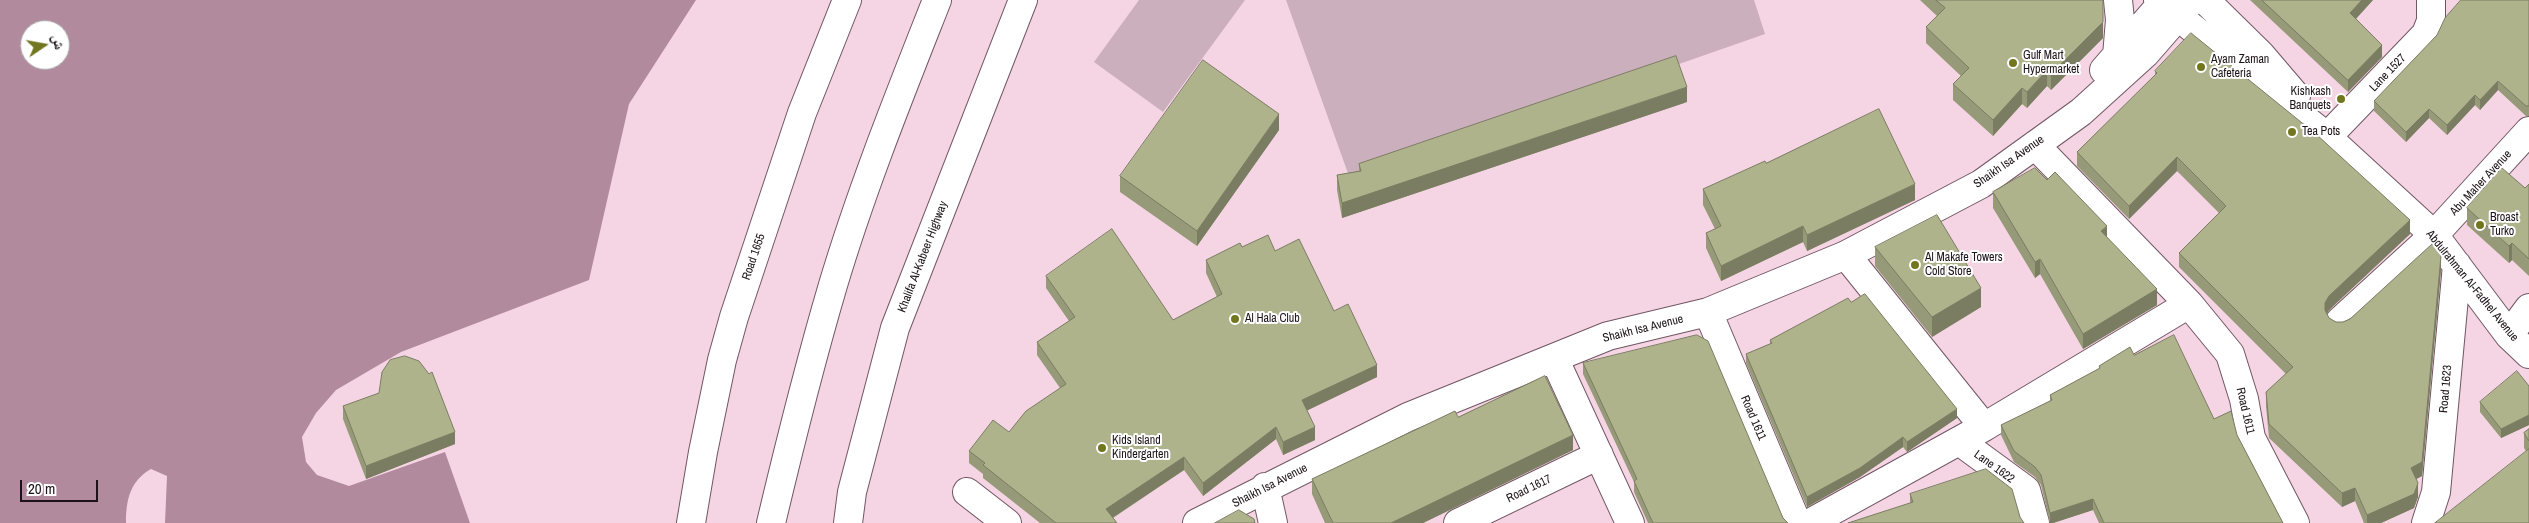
<!DOCTYPE html>
<meta charset="utf-8">
<style>
body{margin:0}
#map{position:relative;width:2529px;height:523px;overflow:hidden;background:#f5d5e4;font-family:"Archivo Narrow","Noto Naskh Arabic",sans-serif}
canvas{display:block}
.north{position:absolute;left:20px;top:20px;width:50px;height:50px;box-sizing:border-box;background:#fff;border:1px solid #a4a0a2;border-radius:50%;rotate:78deg;font-size:14px;font-weight:700;line-height:20px;text-align:center;color:#1c1217}
.north::after{content:'';display:block;margin:auto;width:18px;height:22px;background:#72771f;clip-path:polygon(50% 0,100% 100%,50% 72%,0 100%)}
.scale{position:absolute;left:20px;top:480px;width:78px;height:22px;box-sizing:border-box;border:2px solid #1c1217;border-top:0;padding-left:6px;font-size:15px;line-height:18px;white-space:nowrap;color:#1c1217;-webkit-text-stroke:4px #fff;paint-order:stroke}
</style>
<div id="map">
<canvas width="2529" height="523"></canvas>
<div class="north">ش</div>
<div class="scale">20 m</div>
</div>
<script>
const ctx = document.querySelector('canvas').getContext('2d');
ctx.lineJoin = 'round';
function paint(path, color) { ctx.fillStyle = color; ctx.fill(path, 'evenodd'); }
function strokePath(path, color, width, dash) { ctx.strokeStyle = color; ctx.lineWidth = width; ctx.lineCap = dash ? 'butt' : 'round'; ctx.setLineDash(dash || []); ctx.stroke(path); }
function drawText(font, color, halo, rows, align = 'center') {
  ctx.font = font + ' "Archivo Narrow",sans-serif'; ctx.lineWidth = 4; ctx.setLineDash([]); ctx.textBaseline = 'middle'; ctx.strokeStyle = halo; ctx.fillStyle = color; for (const [text, x, y, turn = 0] of rows) {
    ctx.save(); ctx.translate(x, y); ctx.rotate((+turn || 0) * Math.PI / 180); ctx.textAlign = isNaN(turn) ? turn : align; if (halo) ctx.strokeText(text, 0, 0); ctx.fillText(text, 0, 0); ctx.restore();
  }
}
const green = new Path2D(`
 M1139,0H1245L1163,112L1094,62Z
 M1286,0H1754L1765,34L1350,179Z`);
const water = new Path2D(`
 M0,0H696L629,104L589,280L401,352L336,390L316,413L302,437L306,462L317,475L349,486L445,452L470,523H165L167,476L151,469C130,481 126,500 126,523H0ZM30,30H60V60H30Z`);
const minor = new Path2D(`
 M2158,0L2327,137L2434,235L2509,335L2529,354
 M2205,0L2261,55L2296,96
 M2117,56L2120,20L2118,0
 M2104,70L2165,0
 M2327,137L2426,34L2431,21V0
 M2035,145L2189,304L2230,354L2244,399L2251,438L2295,523
 M1846,255L1984,427
 M1708,312L1797,523
 M2340,321L2434,235L2529,131
 M2509,335L2529,308
 M1554,358L1630,523
 M1959,441L2026,490L2035,523
 M1265,487L1273,523
 M967,492L1007,523
 M691,523L703,452L722,360L734,317L802,113L847,0
 M1197,523L1408,417L1608,336L1708,312L1846,255L1981,184L2081,112L2145,54L2192,0
 M1458,523L1599,455
 M1810,523L1984,427L2189,304
 M2426,523L2436,492L2457,265`);
const major = new Path2D(`
 M771,523C790,443 810,363 833,285C862,188 900,94 937,0
 M848,523L852,492L895,328L1023,0`);
const wall = new Path2D(`
 M1920,0H2103V38L2051,90L2047,86L2027,108L2022,104L1993,136L1953,100V84L1961,76L1926,43V27L1937,16Z
 M2250,0H2373L2356,19L2382,57L2348,92Z
 M2529,0V116H2526L2498,90L2480,110L2475,105L2447,135L2429,118L2406,142L2374,111V101Z
 M2155,71L2410,234L2329,310L2327,314L2329,318L2336,322H2343L2441,270L2422,476L2416,479L2418,497L2414,508L2381,523H2364L2355,501L2342,507L2269,438L2266,406V392L2286,374L2179,267V253L2219,213L2177,171L2129,219L2077,166V152L2155,76Z
 M1687,102L1342,218L1337,190V175L1359,171V164Z
 M1279,130L1197,246L1120,192V176Z
 M2529,184V276L2512,260L2509,263L2467,225V208L2525,188Z
 M1703,189L1915,200L1807,251L1803,242L1721,281L1706,248V233L1715,229L1703,205Z
 M1993,192L2107,237L2157,305L2083,349L2040,274L2035,278L1993,208Z
 M1242,247L1275,251L1334,311L1377,377L1307,410L1315,440L1283,455L1276,439L1203,496L1184,470L1113,518L1117,523H1040L983,478V474L969,463V451L1009,432L1060,388L1037,355V342L1069,321L1046,288V276L1173,320L1217,297L1206,273V260Z
 M1875,247L1981,307L1932,337L1875,266Z
 M1851,302L1957,418L1907,452L1903,447L1860,477L1807,507L1746,363V354L1770,344V340Z
 M2134,355L2214,419L2237,435L2283,523H2099L2093,510L2053,523H2050L2041,485L2035,477L2014,462L2001,435V425L2050,401V395L2099,369V366Z
 M1583,363L1783,518L1788,523H1648L1634,492V482L1583,374Z
 M2529,386V425L2501,438L2480,412V402Z
 M343,406L455,444L366,479L343,419Z
 M1458,417L1573,450L1423,523H1325L1312,494V479Z
 M2529,429V523L2526,451L2524,448V433Z
 M1910,494L2020,517L1910,503Z`);
const shadedWall = new Path2D(`
 M2103,0V38L2051,90V74Z
 M2362,0H2373L2350,25V13Z
 M2382,45V57L2348,92V80Z
 M2047,70V86L2027,108V92Z
 M2498,81V90L2480,110V100Z
 M1687,87V102L1342,218V203Z
 M2022,88V104L1993,136V120Z
 M2475,95V105L2447,135V125Z
 M2429,109V118L2406,142V132Z
 M1279,114V130L1197,246V231Z
 M2177,157V171L2129,219V206Z
 M1915,184V200L1807,251V235Z
 M2410,220V234L2329,310L2325,317V303L2329,296Z
 M1803,226V242L1721,281V266Z
 M2107,226V241L2101,231Z
 M2512,243V260L2509,263V246Z
 M2441,256V270L2422,476L2411,482V468Z
 M2040,259V274L2035,278V262Z
 M1981,288V307L1932,337V317Z
 M2157,289V305L2083,349V334Z
 M1377,365V377L1302,413V400Z
 M1957,409V418L1907,452V442Z
 M2529,415V425L2501,438V429Z
 M1276,427V439L1203,496V483Z
 M1315,427V440L1283,455V442Z
 M455,432V444L366,479V466Z
 M1573,435V450L1423,523H1391Z
 M1903,437V447L1860,477L1807,507V497Z
 M1184,457V470L1106,522V509Z
 M2418,483V497L2414,508L2381,523H2367V515Z
 M2355,488V501L2342,507V493Z
 M2093,499V510L2053,523H2050V513Z`);
const building = new Path2D(`
 M1936,0H2103V22L2051,74L2047,70L2027,92L2022,88L1993,120L1953,84L1969,68L1926,27L1945,8Z
 M2262,0H2362L2350,13L2382,45L2348,80Z
 M2461,0H2529V106H2526L2498,81L2480,100L2475,95L2447,125L2429,109L2406,132L2374,101L2437,35L2445,18Z
 M2191,33L2317,135L2410,220L2329,296L2325,303V310L2329,318L2336,322H2343L2350,319L2432,244L2441,256L2422,462L2411,468L2418,483L2414,494L2367,515L2355,488L2342,493L2269,424L2266,392L2293,367L2179,253L2226,206L2177,157L2129,206L2077,152L2157,73L2155,71Z
 M1676,56L1687,87L1342,203L1337,175L1361,171L1359,164Z
 M1203,60L1279,114L1197,231L1120,176Z
 M1879,109L1915,184L1807,235L1803,226L1721,266L1706,233L1721,226L1703,189L1765,161L1766,163Z
 M2035,168L2047,180L2055,172L2107,226L2101,231L2157,289L2083,334L2040,259L2035,262L1993,192Z
 M2502,168L2525,188L2529,184V259L2512,243L2509,246L2467,208Z
 M1937,215L1981,288L1932,317L1875,247Z
 M1112,229L1173,320L1222,294L1206,260L1240,243L1242,247L1268,235L1275,251L1299,239L1334,311L1348,304L1377,365L1302,400L1315,427L1283,442L1276,427L1203,483L1184,457L1106,509L1117,523H1056L983,465L985,463L969,451L993,420L1009,432L1026,411L1066,384L1037,342L1075,317L1046,276Z
 M1865,294L1957,409L1907,442L1903,437L1860,468L1807,497L1746,354L1772,343L1770,340L1848,298L1851,302Z
 M1697,335L1708,341L1783,518L1788,523H1653L1634,481L1637,479L1583,363Z
 M2174,335L2214,419L2231,411L2237,435L2283,523H2104L2093,499L2050,513L2041,475L2035,467L2014,451L2001,425L2052,400L2050,395L2100,368L2099,366L2130,347L2134,355Z
 M405,356L419,361L429,374L432,372L455,432L366,466L343,406L379,393L382,372L390,360Z
 M2517,371L2529,386V415L2501,429L2480,402Z
 M1545,376L1573,435L1391,523H1333L1312,479L1455,411L1458,417Z
 M2529,429V441L2524,433Z
 M2529,449V523H2435Z
 M1986,469L2012,489L2020,517L2024,523H1848L1913,502L1910,494Z
 M1239,510L1254,519L1255,523H1215Z`);
const markers = [
 [2013,63,5,"#72771f"],
 [2201,67,5,"#72771f"],
 [2341,99,5,"#72771f"],
 [2292,132,5,"#72771f"],
 [2480,225,5,"#72771f"],
 [1915,265,5,"#72771f"],
 [1235,319,5,"#72771f"],
 [1102,448,5,"#72771f"]
];
const poiNames = [
 ["Gulf Mart",2023,56],
 ["Hypermarket",2023,70],
 ["Ayam Zaman",2211,60],
 ["Cafeteria",2211,74],
 ["Kishkash",2331,92,"right"],
 ["Banquets",2331,106,"right"],
 ["Tea Pots",2302,132],
 ["Broast",2490,218],
 ["Turko",2490,232],
 ["Al Makafe Towers",1925,258],
 ["Cold Store",1925,272],
 ["Al Hala Club",1245,319],
 ["Kids Island",1112,441],
 ["Kindergarten",1112,455]
];
const streetNames = [
 ["Lane 1527",2388,73,-46],
 ["Shaikh Isa Avenue",2009,162,-35],
 ["Abu Maher Avenue",2481,183,-47],
 ["Road 1655",754,257,-71],
 ["Khalifa Al-Kabeer Highway",923,257,-69],
 ["Abdulrahman Al-Fadhel Avenue",2472,286,51],
 ["Shaikh Isa Avenue",1643,329,-14],
 ["Road 1623",2446,389,-85],
 ["Road 1611",2245,411,77],
 ["Road 1611",1753,418,67],
 ["Lane 1622",1994,467,36],
 ["Shaikh Isa Avenue",1270,486,-27],
 ["Road 1617",1529,489,-26]
];
paint(green, '#cbafbc');
paint(water, '#b28a9d');
strokePath(minor, '#715663', 30);
strokePath(major, '#715663', 30);
strokePath(minor, '#fff', 28);
strokePath(major, '#fff', 28);
paint(wall, '#969a78');
paint(shadedWall, '#7a7d62');
paint(building, '#afb38c');
strokePath(building, '#7a7d62', 1);
for (const [x, y, r, color] of markers) { const dot = new Path2D(); dot.arc(x, y, r, 0, 2 * Math.PI); ctx.fillStyle = color; ctx.fill(dot); strokePath(dot, '#fff', 2); }
drawText('12px', '#1c1217', '#fff', poiNames, 'left');
drawText('12px', '#1c1217', '#fff', streetNames);
</script>
